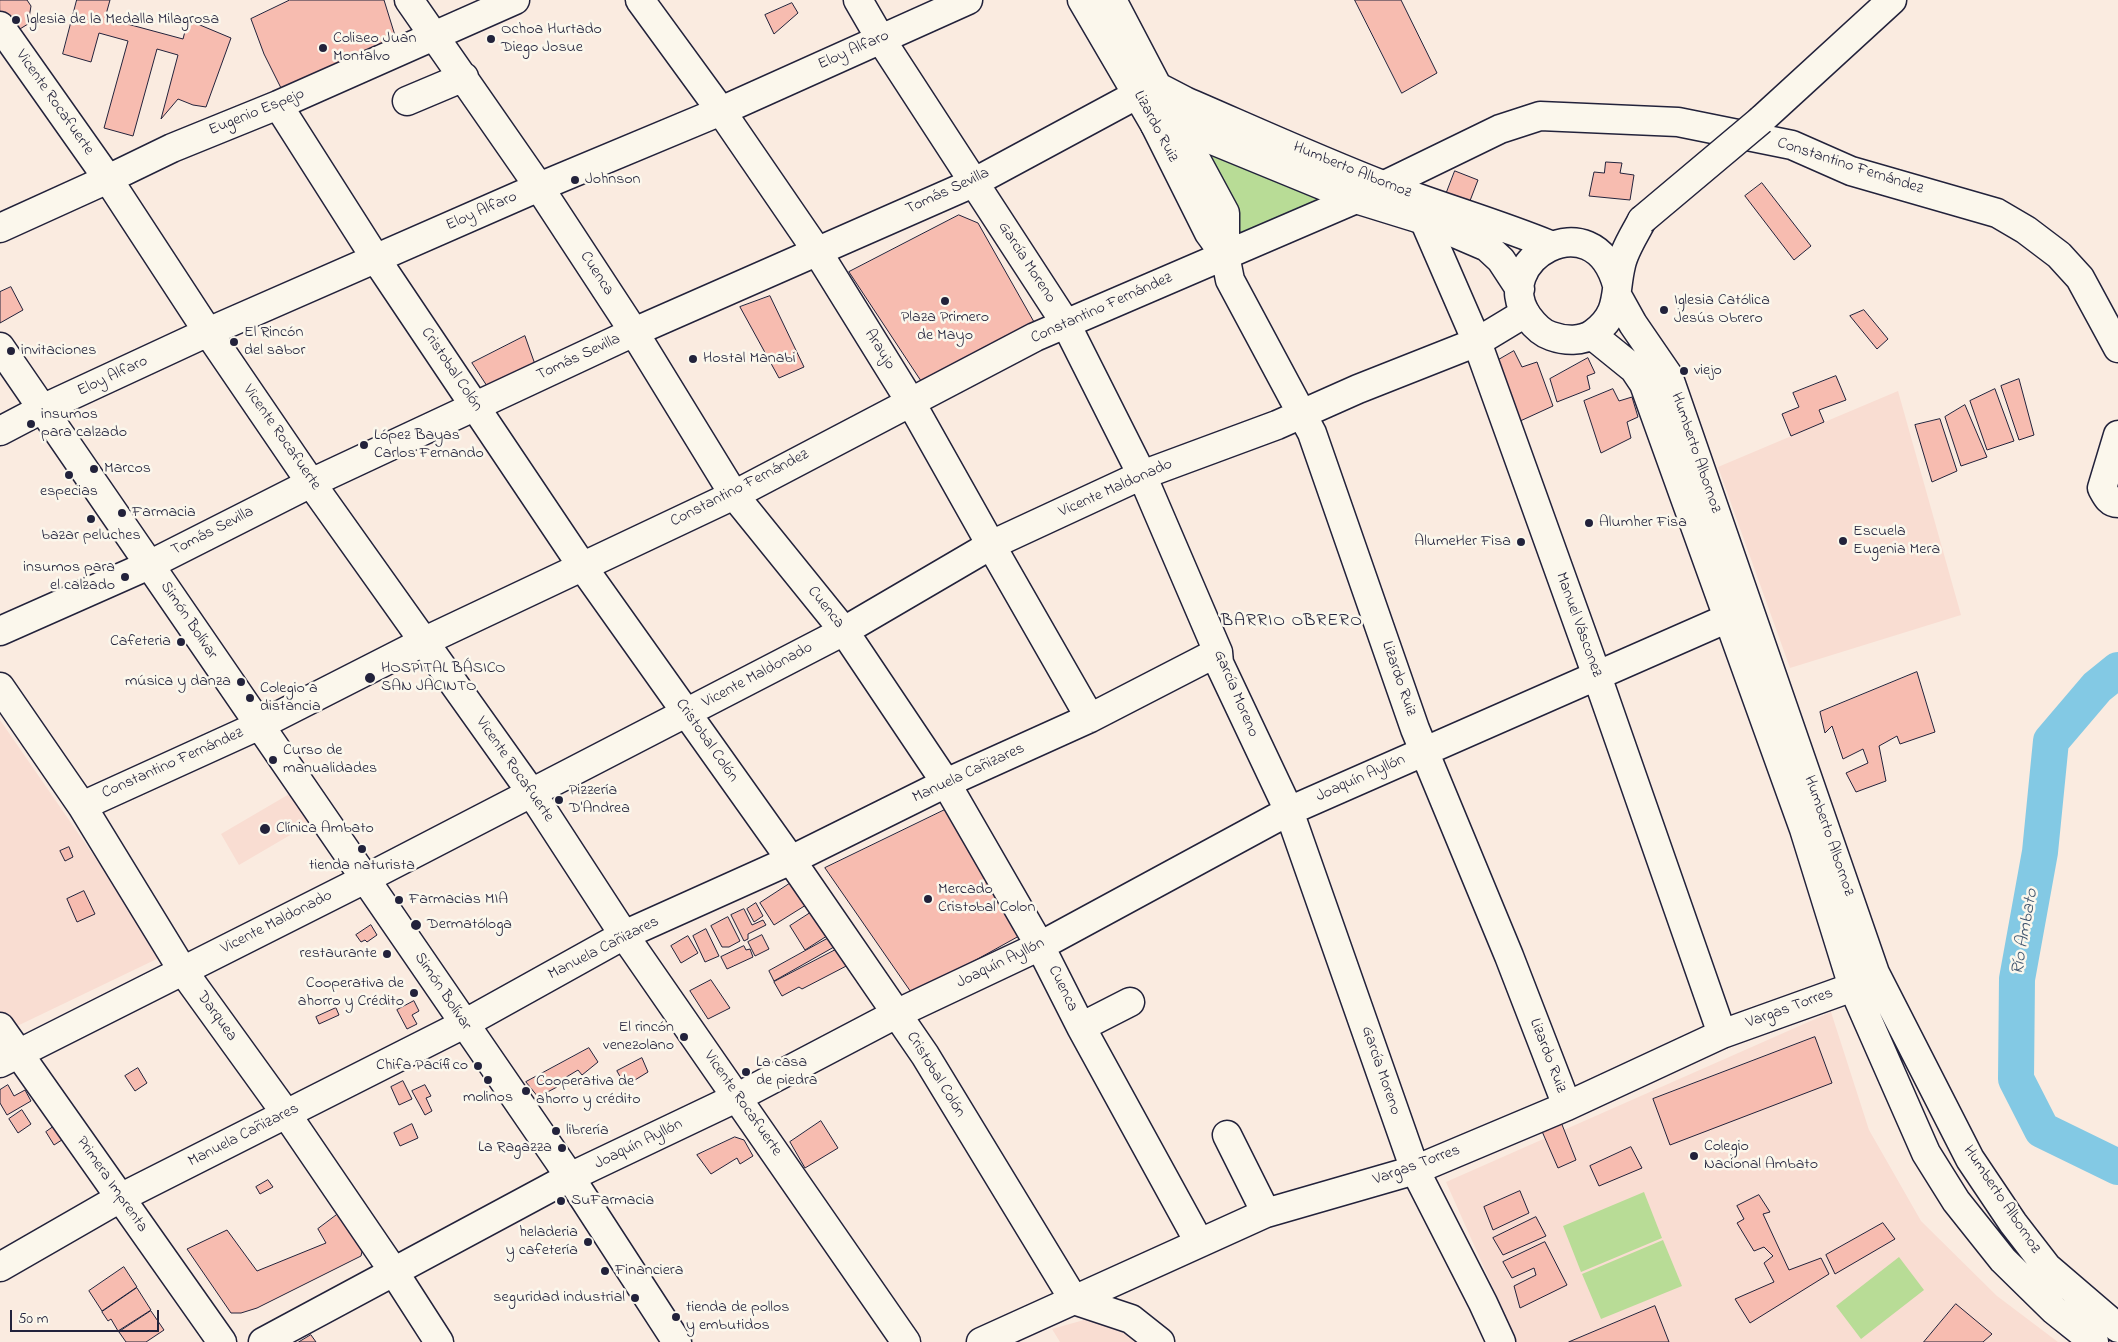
<!DOCTYPE html>
<meta charset="utf-8">
<style>
body{margin:0}
#map{position:relative;width:2118px;height:1342px;overflow:hidden;background:#faebe0;font-family:"Indie Flower",sans-serif}
canvas{display:block}
.scale{position:absolute;left:10px;top:1310px;width:149px;height:22px;box-sizing:border-box;border:2px solid #22223b;border-top:0;padding-left:6px;font-size:15px;line-height:18px;white-space:nowrap;color:#22223b;-webkit-text-stroke:4px #fbf7ec;paint-order:stroke}
</style>
<div id="map">
<canvas width="2118" height="1342"></canvas>
<div class="scale">50 m</div>
</div>
<script>
const ctx = document.querySelector('canvas').getContext('2d');
ctx.lineJoin = 'round';
function paint(path, color) { ctx.fillStyle = color; ctx.fill(path, 'evenodd'); }
function strokePath(path, color, width, dash) { ctx.strokeStyle = color; ctx.lineWidth = width; ctx.lineCap = dash ? 'butt' : 'round'; ctx.setLineDash(dash || []); ctx.stroke(path); }
function drawText(font, color, halo, rows, align = 'center') {
  ctx.font = font + ' "Indie Flower",sans-serif'; ctx.lineWidth = 5; ctx.setLineDash([]); ctx.textBaseline = 'middle'; ctx.strokeStyle = halo; ctx.fillStyle = color; for (const [text, x, y, turn = 0] of rows) {
    ctx.save(); ctx.translate(x, y); ctx.rotate((+turn || 0) * Math.PI / 180); ctx.textAlign = isNaN(turn) ? turn : align; if (halo) ctx.strokeText(text, 0, 0); ctx.fillText(text, 0, 0); ctx.restore();
  }
}
const built = new Path2D(`
 M1898,391L1961,615L1790,668L1718,467Z
 M0,720L163,956L13,1028L0,1011Z
 M291,793L309,824L239,865L221,834Z
 M1831,1012L1869,1130L1921,1221L1997,1296L2058,1342H1517L1446,1182Z
 M1091,1318L1119,1326L1136,1342H1060L1052,1329Z`);
const green = new Path2D(`
 M1192,145L1321,199L1235,243Z
 M1644,1192L1662,1238L1581,1272L1563,1226Z
 M1663,1240L1682,1286L1601,1319L1582,1274Z
 M1899,1257L1924,1290L1861,1339L1836,1306Z`);
const river = new Path2D(`
 M2118,670L2097,687L2051,741L2040,852L2017,979L2016,1079L2042,1130L2118,1167`);
const building = new Path2D(`
 M0,0H27L31,6L28,24L15,32L0,16Z
 M77,0H110L105,18L183,39L188,20L231,38L206,107L193,105L178,99L161,119L178,55L157,49L133,136L104,128L128,41L99,33L91,62L63,54Z
 M290,0H384L397,42L283,92L264,54L251,19Z
 M1355,0H1401L1437,73L1402,93Z
 M792,3L798,13L774,34L765,15Z
 M1606,162L1622,163L1620,173L1634,175L1630,200L1589,196L1594,172L1604,173Z
 M1455,171L1478,180L1468,206L1445,197Z
 M1762,183L1811,246L1794,260L1745,196Z
 M959,215L978,223L1038,329L925,387L849,272Z
 M11,287L23,310L0,323V292Z
 M770,296L804,367L779,378L740,307Z
 M1864,310L1888,339L1877,349L1850,316Z
 M525,336L537,370L487,386L472,363Z
 M1514,351L1522,367L1537,362L1553,406L1518,422L1495,362Z
 M1588,358L1595,373L1587,376L1590,389L1557,402L1550,379Z
 M1836,376L1846,400L1819,410L1824,422L1791,436L1782,414L1799,407L1793,393Z
 M2019,379L2034,435L2019,440L2001,386Z
 M1613,389L1619,401L1632,397L1638,417L1627,422L1631,438L1601,453L1584,401Z
 M1995,389L2014,441L1987,450L1970,401Z
 M1965,405L1987,457L1961,466L1945,417Z
 M1940,419L1957,471L1932,482L1915,425Z
 M1917,672L1935,732L1900,744L1897,736L1879,746L1886,781L1856,792L1846,773L1868,763L1863,749L1843,759L1832,726L1825,733L1820,712Z
 M955,805L1028,931L913,995L825,868Z
 M69,847L73,857L65,861L60,851Z
 M800,877L814,900L774,925L760,903Z
 M84,891L95,914L77,922L67,899Z
 M756,903L763,916L754,922L747,909Z
 M818,908L833,932L805,950L790,926Z
 M744,909L752,925L763,920L766,925L748,934V939L744,941L731,915Z
 M728,917L740,941L729,947H722L711,926Z
 M371,925L377,935L367,942L365,940L361,942L356,935Z
 M706,929L719,956L705,962L693,936Z
 M836,934L841,943L774,981L769,971Z
 M762,935L769,949L755,956L748,942Z
 M688,936L698,953L681,963L671,946Z
 M845,945L854,962L802,989L799,987L782,996L774,982Z
 M744,946L746,950L750,949L753,957L727,969L721,957Z
 M711,980L730,1008L708,1019L690,991Z
 M414,1001L419,1011L412,1015L417,1024L407,1029L397,1010Z
 M336,1008L339,1015L319,1024L316,1017Z
 M1815,1037L1832,1083L1670,1145L1653,1099Z
 M589,1048L598,1062L582,1075L578,1070L563,1079L557,1087L538,1097L526,1082Z
 M642,1058L648,1072L630,1083L628,1080L623,1082L617,1071Z
 M138,1068L147,1083L135,1091L125,1076Z
 M403,1081L412,1099L399,1105L391,1087Z
 M8,1085L14,1096L25,1090L31,1101L7,1115L0,1103V1090Z
 M425,1085L431,1096L426,1098L432,1111L425,1115L412,1091Z
 M22,1110L31,1124L18,1133L9,1119Z
 M1559,1117L1576,1160L1558,1168L1541,1129Z
 M821,1121L838,1148L805,1168L790,1142Z
 M412,1124L418,1138L400,1146L394,1133Z
 M56,1125L65,1138L54,1145L46,1132Z
 M735,1137L744,1140L753,1156L740,1164L737,1158L711,1174L697,1155Z
 M1631,1147L1642,1168L1599,1186L1590,1166Z
 M268,1180L273,1187L260,1194L256,1187Z
 M1520,1191L1529,1213L1493,1230L1484,1207Z
 M1759,1195L1770,1212L1763,1214L1789,1270L1821,1258L1829,1274L1750,1323L1735,1299L1774,1282L1764,1263L1773,1256L1764,1247L1754,1251L1737,1223L1744,1219L1737,1206Z
 M338,1214L363,1247L361,1256L257,1308L241,1313H231L187,1249L227,1230L257,1271L326,1243L318,1229Z
 M1536,1217L1546,1236L1503,1255L1493,1238Z
 M1883,1223L1895,1239L1835,1274L1826,1255Z
 M1545,1242L1567,1285L1520,1308L1514,1286L1536,1275L1534,1268L1512,1278L1503,1262Z
 M124,1267L137,1287L102,1311L89,1291Z
 M137,1288L151,1310L118,1331L111,1319L108,1321L102,1312Z
 M1956,1304L1992,1334L1983,1342H1924Z
 M1655,1306L1669,1342H1569Z
 M151,1311L164,1330L146,1342H126L119,1332Z
 M311,1335L316,1342H299Z`);
const minor = new Path2D(`
 M409,0L539,187L634,332L734,495L844,631L946,783L1040,946L1081,1027L1199,1242
 M640,0L721,111L817,251L910,401L991,545L1090,718
 M858,0L880,38L1066,324L1142,475L1218,652L1219,663L1289,811L1415,1170L1483,1303L1501,1342
 M0,26L108,179L208,332L311,483L531,792L624,935L906,1342
 M407,101L464,77
 M278,105L376,259L582,566L791,860L925,1055L1074,1300L1131,1319L1160,1342
 M1155,125L1209,233L1225,255
 M1178,126L1225,213V255L1230,280L1312,433L1415,729L1509,956L1567,1106
 M1424,220L1477,342L1597,676L1722,1034
 M0,228L108,179L172,148L278,105L515,0
 M0,347L570,1177L677,1342
 M0,431L42,409L208,332L539,187L721,111L968,0
 M2118,435L2102,488C2106,495 2109,503 2118,503
 M0,631L149,565L311,483L634,332L973,183L1138,94
 M0,687L82,806L183,971L287,1115L394,1272L439,1342
 M82,806L260,725L425,641L734,495L1035,337L1356,199L1500,129L1540,116L1678,122L1792,145L1851,171L1997,213L2026,230L2059,255L2080,278L2118,348
 M0,1027L222,1342
 M1081,1027L1130,1002
 M0,1063L365,879L844,631L991,545L1142,475L1277,425L1358,389L1477,342L1525,313
 M1227,1135L1266,1213
 M0,1267L120,1198L464,1024L624,935L791,860L946,783L1090,718L1218,652
 M263,1342L570,1177L738,1097L896,1014L1040,946L1289,811L1728,618L1749,611
 M981,1342L1266,1213L1415,1170L1567,1106L1722,1034L1853,987L1872,974`);
const major = new Path2D(`
 M1082,0L1155,125L1178,126L1356,199L1424,220L1487,247L1501,260L1520,289
 M1112,0L1166,103
 M1158,87L1185,101C1252,130 1318,160 1385,186C1440,207 1496,223 1550,245
 M1761,120L1892,0
 M1617,285C1593,198 1488,262 1528,317C1534,325 1541,333 1551,336C1565,341 1582,342 1594,333C1621,313 1614,293 1621,265C1624,250 1635,234 1642,220
 M1618,297L1633,324L1668,375L1875,973L1970,1159L2013,1223L2047,1267L2118,1328
 M1592,335L1634,369L1644,384L1804,829L1853,987L1926,1153L1956,1201L2003,1260L2054,1310L2094,1342`);
const majorBridge = new Path2D(`
 M1642,220L1761,120`);
const markers = [
 [16,20,5,"#22223b"],
 [491,39,5,"#22223b"],
 [323,48,5,"#22223b"],
 [575,180,5,"#22223b"],
 [945,301,5,"#22223b"],
 [1664,310,5,"#22223b"],
 [234,342,5,"#22223b"],
 [11,351,5,"#22223b"],
 [693,359,5,"#22223b"],
 [1684,371,5,"#22223b"],
 [31,424,5,"#22223b"],
 [364,445,5,"#22223b"],
 [94,469,5,"#22223b"],
 [69,475,5,"#22223b"],
 [122,513,5,"#22223b"],
 [91,519,5,"#22223b"],
 [1589,523,5,"#22223b"],
 [1843,541,5,"#22223b"],
 [1521,542,5,"#22223b"],
 [125,577,5,"#22223b"],
 [181,642,5,"#22223b"],
 [370,678,6,"#22223b"],
 [241,682,5,"#22223b"],
 [250,698,5,"#22223b"],
 [273,760,5,"#22223b"],
 [559,800,5,"#22223b"],
 [265,829,6,"#22223b"],
 [362,849,5,"#22223b"],
 [928,899,5,"#22223b"],
 [399,900,5,"#22223b"],
 [416,925,6,"#22223b"],
 [387,954,5,"#22223b"],
 [414,993,5,"#22223b"],
 [684,1037,5,"#22223b"],
 [478,1066,5,"#22223b"],
 [746,1072,5,"#22223b"],
 [488,1080,5,"#22223b"],
 [526,1091,5,"#22223b"],
 [556,1131,5,"#22223b"],
 [562,1148,5,"#22223b"],
 [1694,1156,5,"#22223b"],
 [561,1201,5,"#22223b"],
 [588,1242,5,"#22223b"],
 [605,1271,5,"#22223b"],
 [635,1298,5,"#22223b"],
 [676,1317,5,"#22223b"]
];
const poiNames = [
 ["Iglesia de la Medalla Milagrosa",26,20],
 ["Ochoa Hurtado",501,30],
 ["Diego Josue",501,48],
 ["Coliseo Juan",333,39],
 ["Montalvo",333,57],
 ["Johnson",585,180],
 ["Iglesia Católica",1674,301],
 ["Jesús Obrero",1674,319],
 ["Plaza Primero",945,318,"center"],
 ["de Mayo",945,336,"center"],
 ["El Rincón",244,333],
 ["del sabor",244,351],
 ["invitaciones",21,351],
 ["Hostal Manabi",703,359],
 ["viejo",1694,371],
 ["insumos",41,415],
 ["para calzado",41,433],
 ["López Bayas",374,436],
 ["Carlos Fernando",374,454],
 ["Marcos",104,469],
 ["especias",69,492,"center"],
 ["Farmacia",132,513],
 ["Alumher Fisa",1599,523],
 ["Escuela",1853,532],
 ["Eugenia Mera",1853,550],
 ["bazar peluches",91,536,"center"],
 ["AlumeHer Fisa",1511,542,"right"],
 ["insumos para",115,568,"right"],
 ["el calzado",115,586,"right"],
 ["Cafeteria",171,642,"right"],
 ["HOSPITAL BÁSICO",381,669],
 ["SAN JACINTO",381,687],
 ["música y danza",231,682,"right"],
 ["Colegio a",260,689],
 ["distancia",260,707],
 ["Curso de",283,751],
 ["manualidades",283,769],
 ["Pizzería",569,791],
 ["D'Andrea",569,809],
 ["Clínica Ambato",276,829],
 ["tienda naturista",362,866,"center"],
 ["Mercado",938,890],
 ["Cristobal Colon",938,908],
 ["Farmacias MIA",409,900],
 ["Dermatóloga",427,925],
 ["restaurante",377,954,"right"],
 ["Cooperativa de",404,984,"right"],
 ["ahorro y Crédito",404,1002,"right"],
 ["El rincón",674,1028,"right"],
 ["venezolano",674,1046,"right"],
 ["La casa",756,1063],
 ["de piedra",756,1081],
 ["Chifa Pacífico",468,1066,"right"],
 ["Cooperativa de",536,1082],
 ["ahorro y crédito",536,1100],
 ["molinos",488,1098,"center"],
 ["librería",566,1131],
 ["Colegio",1704,1147],
 ["Nacional Ambato",1704,1165],
 ["La Ragazza",552,1148,"right"],
 ["SuFarmacia",571,1201],
 ["heladeria",578,1233,"right"],
 ["y cafetería",578,1251,"right"],
 ["Financiera",615,1271],
 ["seguridad industrial",625,1298,"right"],
 ["tienda de pollos",686,1308],
 ["y embutidos",686,1326]
];
const streetNames = [
 ["Eloy Alfaro",854,51,-24],
 ["Vicente Rocafuerte",54,103,55],
 ["Eugenio Espejo",257,113,-22],
 ["Lizardo Ruiz",1155,127,62],
 ["Constantino Fernández",1850,167,18],
 ["Humberto Albornoz",1352,171,22],
 ["Tomás Sevilla",948,192,-25],
 ["Eloy Alfaro",482,212,-24],
 ["García Moreno",1026,263,57],
 ["Cuenca",596,274,57],
 ["Constantino Fernández",1102,309,-24],
 ["Araujo",879,350,58],
 ["Tomás Sevilla",579,358,-25],
 ["Cristobal Colón",451,370,56],
 ["Eloy Alfaro",113,377,-25],
 ["Vicente Rocafuerte",281,438,55],
 ["Humberto Albornoz",1695,453,71],
 ["Constantino Fernández",740,489,-27],
 ["Vicente Maldonado",1116,489,-24],
 ["Tomás Sevilla",213,532,-27],
 ["Cuenca",825,608,51],
 ["Simón Bolívar",188,621,56],
 ["Manuel Vásconez",1578,625,70],
 ["Vicente Maldonado",758,676,-28],
 ["Lizardo Ruiz",1398,679,71],
 ["García Moreno",1235,694,67],
 ["Cristobal Colón",706,741,55],
 ["Constantino Fernández",173,764,-24],
 ["Vicente Rocafuerte",514,770,55],
 ["Manuela Cañizares",969,774,-25],
 ["Joaquín Ayllón",1361,779,-24],
 ["Humberto Albornoz",1828,836,71],
 ["Vicente Maldonado",277,923,-27],
 ["Manuela Cañizares",604,949,-27],
 ["Joaquín Ayllón",1001,964,-26],
 ["Cuenca",1062,989,64],
 ["Simón Bolívar",442,992,56],
 ["Vargas Torres",1790,1009,-20],
 ["Darquea",216,1017,54],
 ["Lizardo Ruiz",1547,1056,69],
 ["García Moreno",1380,1071,71],
 ["Cristobal Colón",935,1075,58],
 ["Vicente Rocafuerte",742,1104,55],
 ["Manuela Cañizares",244,1136,-27],
 ["Joaquín Ayllón",639,1145,-26],
 ["Vargas Torres",1417,1166,-20],
 ["Primera Imprenta",111,1185,55],
 ["Humberto Albornoz",2001,1200,56]
];
const neighbourhoodNames = [
 ["BARRIO OBRERO",1292,622]
];
const waterNames = [
 ["Río Ambato",2026,932,-80]
];
paint(built, '#f9ddd2');
paint(green, '#b8dc96');
strokePath(river, '#83c9e4', 36);
paint(building, '#f7bcb0');
strokePath(building, '#22223b', 1);
strokePath(minor, '#22223b', 31);
strokePath(major, '#22223b', 31);
strokePath(minor, '#fbf7ec', 28);
strokePath(major, '#fbf7ec', 28);
strokePath(majorBridge, '#22223b', 31, []);
strokePath(majorBridge, '#fbf7ec', 28);
for (const [x, y, r, color] of markers) { const dot = new Path2D(); dot.arc(x, y, r, 0, 2 * Math.PI); ctx.fillStyle = color; ctx.fill(dot); strokePath(dot, '#fbf7ec', 2); }
drawText('16px', '#22223b', '#fbf7ec', poiNames, 'left');
drawText('16px', '#22223b', '#fbf7ec', streetNames);
ctx.letterSpacing = '1px';
drawText('18px', '#22223b', '#fbf7ec', neighbourhoodNames);
ctx.letterSpacing = '0px';
drawText('italic 18px', '#3f546e', '#fbf7ec', waterNames);
</script>
